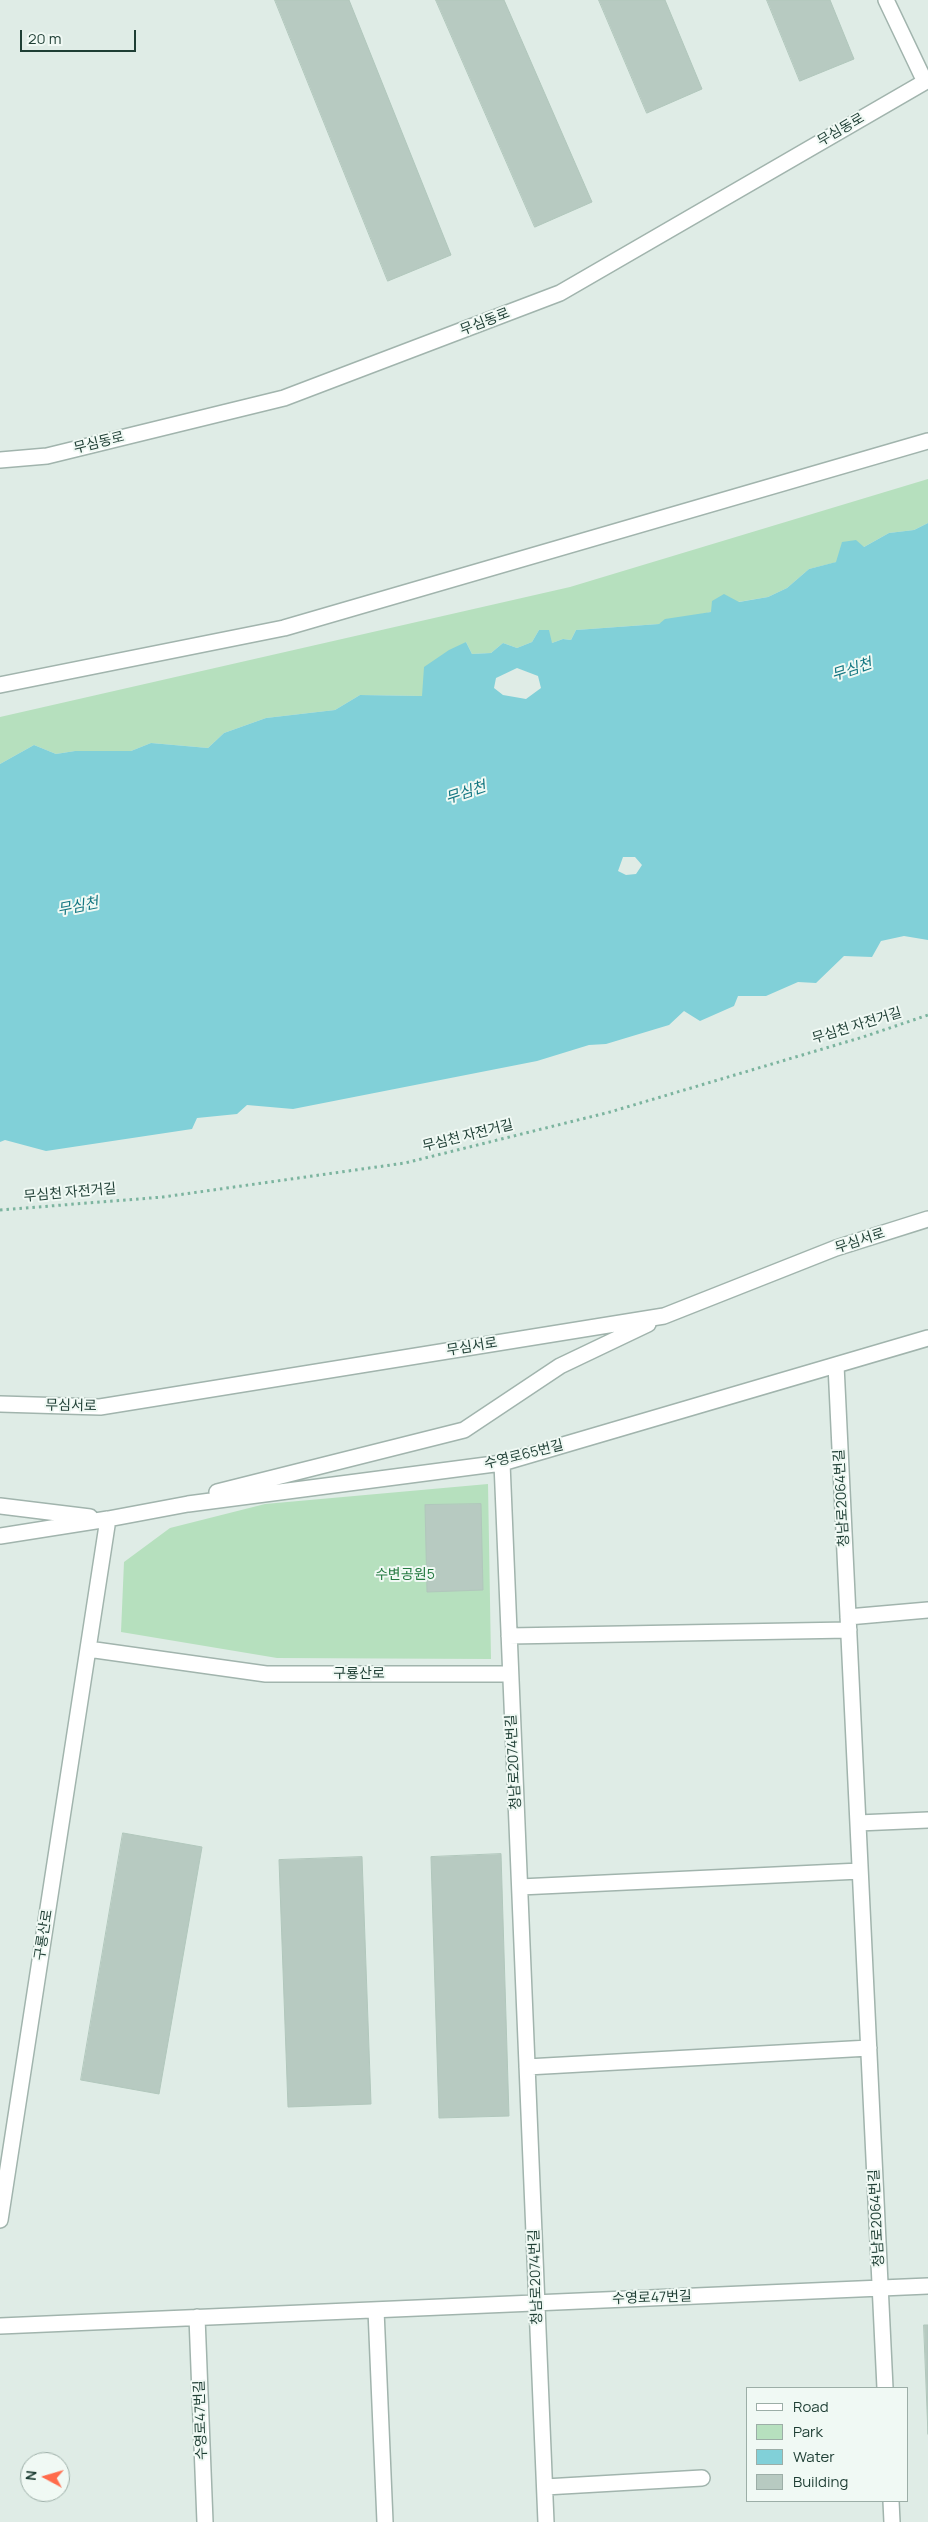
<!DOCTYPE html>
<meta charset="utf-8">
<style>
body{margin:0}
#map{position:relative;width:928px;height:2522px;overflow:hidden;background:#dfece6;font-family:Manrope,sans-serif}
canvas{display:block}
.legend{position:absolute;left:746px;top:2387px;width:162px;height:115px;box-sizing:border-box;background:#f0f9f4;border:1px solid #9caea7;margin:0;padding:6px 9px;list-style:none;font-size:15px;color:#1e3e34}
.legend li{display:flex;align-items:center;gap:10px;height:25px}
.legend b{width:25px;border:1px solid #9caea7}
.north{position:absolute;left:20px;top:2452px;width:50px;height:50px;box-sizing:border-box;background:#f0f9f4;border:1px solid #9caea7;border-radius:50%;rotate:276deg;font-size:14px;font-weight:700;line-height:20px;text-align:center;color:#1e3e34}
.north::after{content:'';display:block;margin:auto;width:18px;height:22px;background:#ff6b4b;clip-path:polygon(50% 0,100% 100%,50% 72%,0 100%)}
.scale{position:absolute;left:20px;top:30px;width:116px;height:22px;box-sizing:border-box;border:2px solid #1e3e34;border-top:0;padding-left:6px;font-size:15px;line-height:18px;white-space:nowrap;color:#1e3e34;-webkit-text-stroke:4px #f0f9f4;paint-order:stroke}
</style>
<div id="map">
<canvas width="928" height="2522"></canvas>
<ul class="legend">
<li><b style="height:6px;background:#fff"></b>Road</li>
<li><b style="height:14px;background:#b6e0be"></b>Park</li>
<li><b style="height:14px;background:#81d0d8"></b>Water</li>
<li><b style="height:14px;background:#b7cac1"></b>Building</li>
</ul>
<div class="north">N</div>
<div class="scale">20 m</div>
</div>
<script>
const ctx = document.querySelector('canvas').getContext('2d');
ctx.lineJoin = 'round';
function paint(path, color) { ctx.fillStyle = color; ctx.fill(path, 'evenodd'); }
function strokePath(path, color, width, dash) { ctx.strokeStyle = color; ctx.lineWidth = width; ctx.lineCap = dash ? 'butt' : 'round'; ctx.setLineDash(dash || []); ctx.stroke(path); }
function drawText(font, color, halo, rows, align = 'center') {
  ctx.font = font + ' Manrope,"Noto Sans KR",sans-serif'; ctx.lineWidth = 4; ctx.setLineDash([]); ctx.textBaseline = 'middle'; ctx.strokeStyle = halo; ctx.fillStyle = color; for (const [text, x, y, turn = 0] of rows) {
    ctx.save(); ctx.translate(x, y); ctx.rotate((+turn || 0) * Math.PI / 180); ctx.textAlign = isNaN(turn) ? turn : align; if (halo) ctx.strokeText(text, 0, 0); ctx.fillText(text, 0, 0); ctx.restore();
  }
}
const green = new Path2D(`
 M928,479V523L914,530L889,533L837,562L809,569L787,588L768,597L738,602L711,612L659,624L576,630L571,640L563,639L552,643L539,630L532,642L517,648L503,643L491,653L472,654L466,642L422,696L360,695L335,710L266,718L224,733L208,748L151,743L131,751H75L56,754L34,745L0,764V717L570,587Z
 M488,1484L491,1659L277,1658L121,1632L124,1562L170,1528L265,1504Z`);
const water = new Path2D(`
 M928,523V940L904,936L881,941L872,957L844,956L816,983L798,982L766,996H738L734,1006L700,1021L684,1011L669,1025L606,1044L589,1045L537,1061L293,1109L247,1105L237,1114L197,1118L192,1129L46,1151L5,1140L0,1142V764L34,745L56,754L75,751H131L151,743L208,748L224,733L266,718L335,710L360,695L422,696L424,667L449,650L466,642L472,654L491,653L503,643L517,648L532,642L539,630H549L552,643L563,639L571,640L576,630L659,624L665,619L711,612L712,601L724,594L739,602L768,597L787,588L809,569L836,562L842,542L856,540L864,547L889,533L914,530ZM517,668L538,676L541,688L526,699L503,695L494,688L496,678ZM623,857H635L642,865L636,874L626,875L618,871Z`);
const building = new Path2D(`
 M275,0H349L451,255L388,281Z
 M436,0H504L592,202L535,227Z
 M599,0H665L702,89L647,113Z
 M767,0H830L854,59L800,81Z
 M481,1504L483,1590L427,1592L425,1505Z
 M123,1833L202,1847L159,2094L81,2080Z
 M501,1854L509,2116L439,2118L431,1857Z
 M362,1857L371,2104L288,2107L279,1860Z
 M924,2325H928V2434Z`);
const path = new Path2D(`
 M0,1210L163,1197L405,1163L610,1112L863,1037L928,1015`);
const minor = new Path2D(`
 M886,0L925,82
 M0,460L47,456L284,398L560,293L928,80
 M0,685L284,628L928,441
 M836,1365L885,2388
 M0,1404L100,1407L664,1316L836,1248L928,1219
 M502,1463L546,2522
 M217,1492L464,1430L560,1366L648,1324
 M0,1506L90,1517
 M0,1536L108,1519L188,1504L502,1463L928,1338
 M848,1617L928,1610
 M509,1636L849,1630
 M88,1649L266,1674H510
 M858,1823L928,1820
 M520,1887L860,1871
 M527,2067L869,2048
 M0,2220L108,1519
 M376,2310L385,2522
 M197,2317L205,2522
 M0,2326L928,2286
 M545,2487L702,2478
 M891,2501L892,2522`);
const streetNames = [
 ["무심동로",841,130,-30],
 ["무심동로",485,322,-21],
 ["무심동로",99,443,-14],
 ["무심천 자전거길",857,1026,-17],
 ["무심천 자전거길",468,1136,-14],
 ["무심천 자전거길",70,1193,-5],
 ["무심서로",860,1241,-18],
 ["무심서로",472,1347,-9],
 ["무심서로",71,1406,1],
 ["수영로65번길",524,1455,-14],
 ["청남로2064번길",842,1498,-93],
 ["구룡산로",359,1674],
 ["청남로2074번길",514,1762,-93],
 ["구룡산로",44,1935,-81],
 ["청남로2064번길",877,2218,-93],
 ["청남로2074번길",536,2277,-92],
 ["수영로47번길",652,2298,-2],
 ["수영로47번길",201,2420,-92]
];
const parkNames = [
 ["수변공원5",405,1575]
];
const waterNames = [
 ["무심천",852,670,-18],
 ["무심천",466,793,-18],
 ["무심천",78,907,-11]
];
paint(green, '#b6e0be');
paint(water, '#81d0d8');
paint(building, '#b7cac1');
strokePath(building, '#b1c7bc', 1);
strokePath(minor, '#a1b4ad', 18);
strokePath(path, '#7cb49f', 3, [2.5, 4]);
strokePath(minor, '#fff', 15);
drawText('14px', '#1e3e34', '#f0f9f4', streetNames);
drawText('14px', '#247a40', '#f0f9f4', parkNames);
drawText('italic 15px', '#127681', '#f0f9f4', waterNames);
</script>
